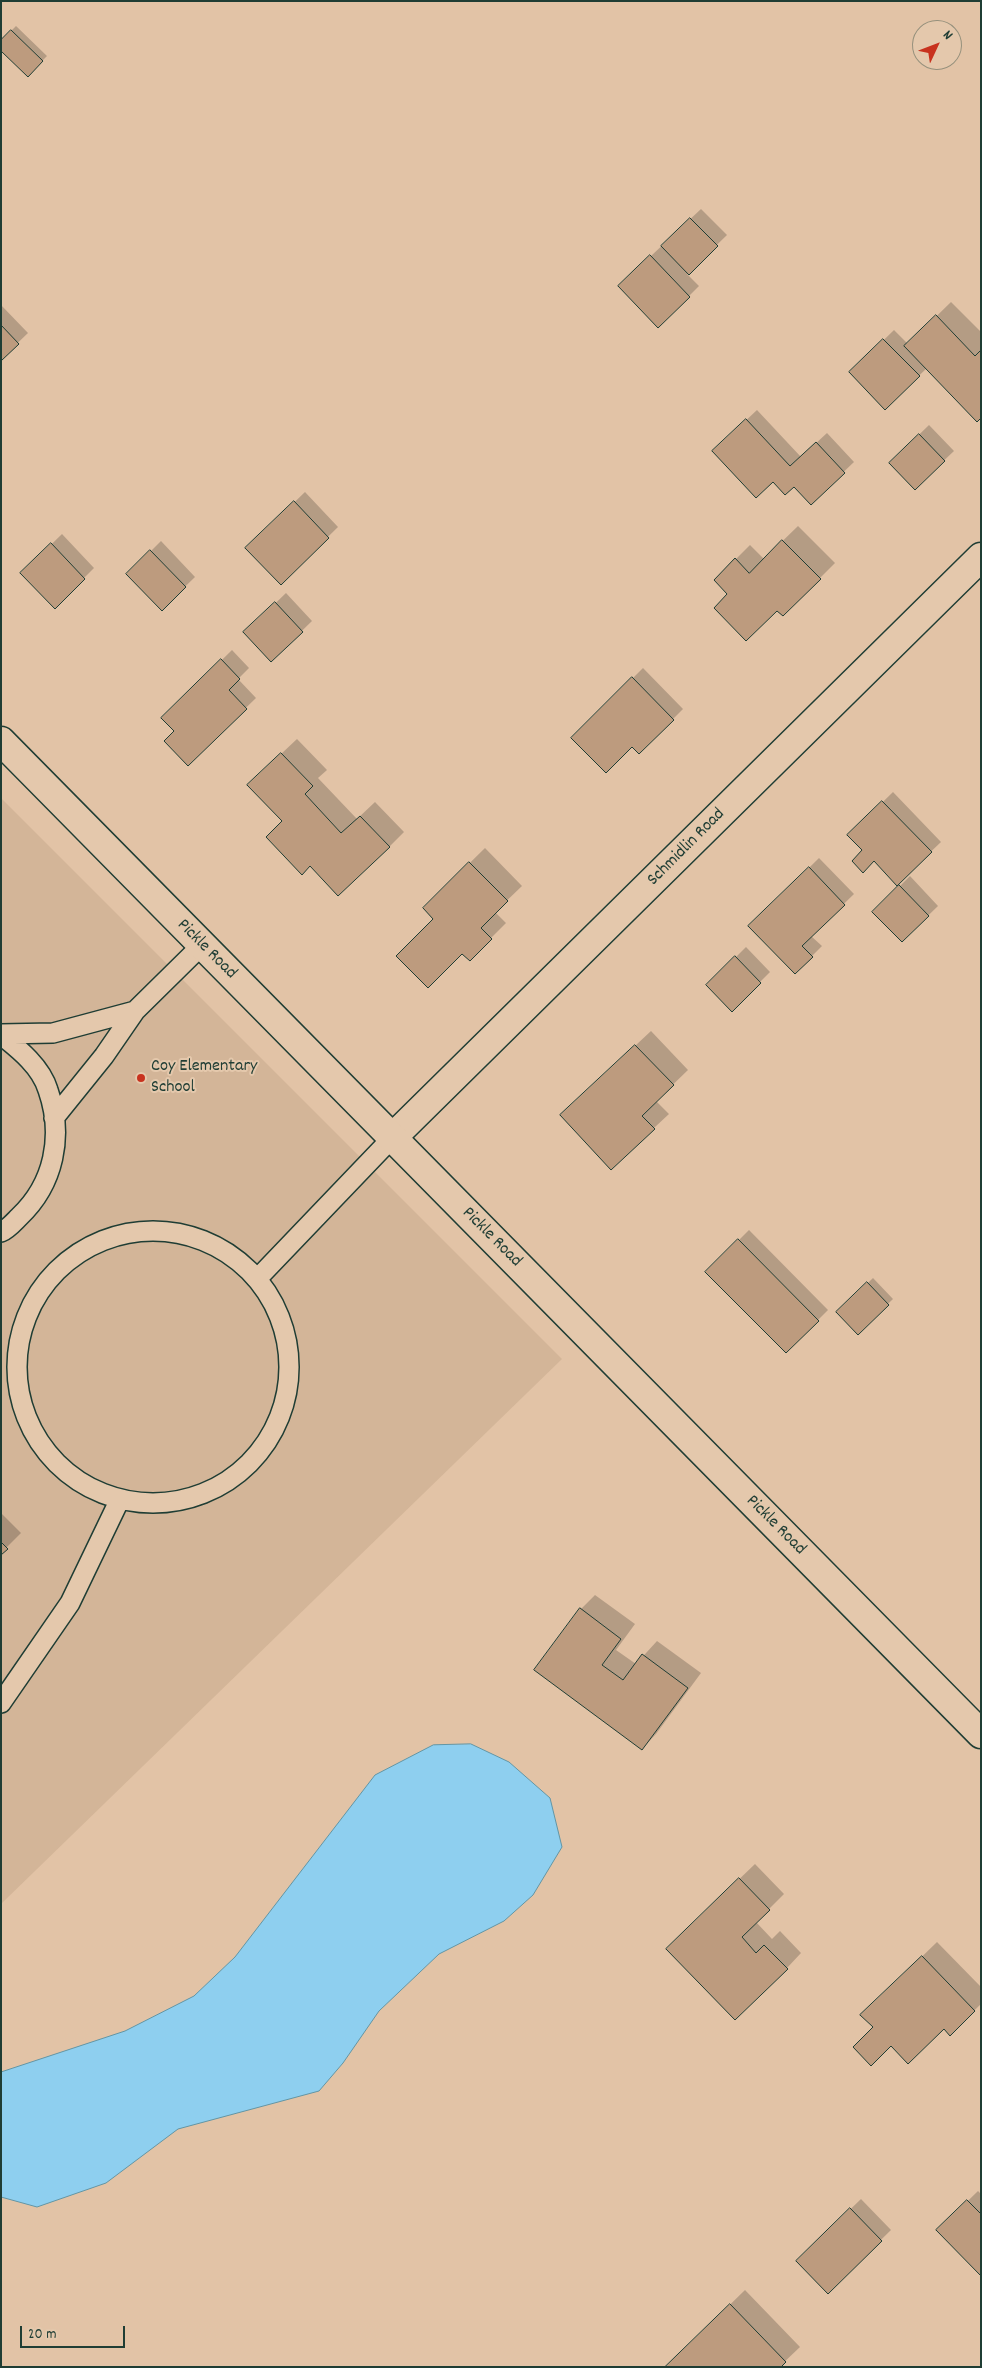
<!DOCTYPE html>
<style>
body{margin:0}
#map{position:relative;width:982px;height:2368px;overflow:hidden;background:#e2c3a6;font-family:Dekko,sans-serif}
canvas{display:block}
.frame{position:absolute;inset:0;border:2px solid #1f3d34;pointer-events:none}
.north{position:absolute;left:912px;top:20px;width:50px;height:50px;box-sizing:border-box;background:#e4c8ac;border:1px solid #95907c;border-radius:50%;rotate:47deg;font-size:14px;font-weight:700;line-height:20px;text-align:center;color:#1f3d34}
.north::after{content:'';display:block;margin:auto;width:18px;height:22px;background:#c8321e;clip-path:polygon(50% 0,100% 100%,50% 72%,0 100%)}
.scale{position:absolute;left:20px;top:2326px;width:105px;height:22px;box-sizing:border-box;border:2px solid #1f3d34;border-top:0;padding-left:6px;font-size:15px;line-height:18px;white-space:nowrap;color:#1f3d34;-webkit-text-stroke:4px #e4c8ac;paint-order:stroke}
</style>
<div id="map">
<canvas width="982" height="2368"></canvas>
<div class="frame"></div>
<div class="north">N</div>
<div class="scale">20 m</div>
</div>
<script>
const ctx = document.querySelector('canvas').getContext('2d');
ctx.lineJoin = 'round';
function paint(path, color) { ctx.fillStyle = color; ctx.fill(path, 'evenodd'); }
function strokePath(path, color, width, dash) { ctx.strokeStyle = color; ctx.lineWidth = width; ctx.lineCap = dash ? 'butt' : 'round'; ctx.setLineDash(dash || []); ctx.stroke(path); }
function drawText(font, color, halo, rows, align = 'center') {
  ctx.font = font + ' Dekko,sans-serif'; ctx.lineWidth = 4; ctx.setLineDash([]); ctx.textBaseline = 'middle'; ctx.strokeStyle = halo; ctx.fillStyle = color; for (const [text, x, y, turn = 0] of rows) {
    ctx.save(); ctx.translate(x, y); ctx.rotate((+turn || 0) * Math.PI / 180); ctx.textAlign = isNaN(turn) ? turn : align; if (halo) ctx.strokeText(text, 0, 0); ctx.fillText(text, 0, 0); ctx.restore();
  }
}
const built = new Path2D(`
 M1,798L562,1359L1,1904Z`);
const water = new Path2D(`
 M471,1744L509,1762L550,1798L562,1847L533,1895L504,1921L439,1954L379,2011L343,2063L319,2091L178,2129L106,2183L37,2207L1,2197V2072L125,2031L194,1996L235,1957L375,1775L433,1745Z`);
const shadow = new Path2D(`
 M16,26L47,56L28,75L1,41Z
 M701,209L727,235L687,274L699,286L658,327L619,286Z
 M951,302L981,332V416L927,368L885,408L851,372L894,330L908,344Z
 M1,305L28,333L1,359Z
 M757,410L801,457L827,433L854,462L811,503L794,485L773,480L724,441Z
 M929,425L954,451L915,488L890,463Z
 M305,492L338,527L281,583L247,548Z
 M798,526L835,563L783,615L777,609L729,594L715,580L750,545L764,559Z
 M62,534L94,568L55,607L22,573Z
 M161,541L195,577L162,609L128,574Z
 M286,593L312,621L272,660L255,623Z
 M232,650L249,668L238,679L256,698L188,764L176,731L163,718Z
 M643,668L683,709L639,753L632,746L573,738Z
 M297,739L327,770L318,778L357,819L375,802L404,832L389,847L283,821L264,770Z
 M893,792L941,842L897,884L849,835Z
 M485,848L522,886L495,912L506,923L470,959L424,908Z
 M819,858L854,894L811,936L822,946L795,973L750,926Z
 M910,876L938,906L902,941L874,912Z
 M746,947L770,972L732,1010L708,985Z
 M651,1031L688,1070L656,1101L669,1114L611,1168L576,1101Z
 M749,1230L828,1310L786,1352L707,1272Z
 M873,1278L893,1299L858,1333L838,1312Z
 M1,1513L21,1533L1,1553Z
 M595,1595L635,1624L616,1650L636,1664L657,1641L701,1673L656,1734L642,1749L536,1670L581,1609Z
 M755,1864L784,1894L756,1922L772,1939L780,1931L801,1953L787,1968L682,1934Z
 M937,1942L981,1987V2004L950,2034L944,2027L891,2044L862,2015Z
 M978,2191L981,2194V2274L938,2230Z
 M861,2199L891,2230L828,2292L797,2261Z
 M745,2290L800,2347L779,2367H666Z`);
const building = new Path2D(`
 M11,30L43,61L28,77L1,51V40Z
 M690,218L718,246L689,275L661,246Z
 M650,255L690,297L658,328L618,286Z
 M936,315L975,356L981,350V418L977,422L904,346Z
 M1,325L19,344L1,361Z
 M883,339L920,376L885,410L849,372Z
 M746,419L790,466L816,442L845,473L811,505L794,487L785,495L773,482L756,498L712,451Z
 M919,434L945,461L915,490L889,463Z
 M294,501L329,538L281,585L245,548Z
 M782,540L821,579L783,616L777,611L746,641L714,608L727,594L714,580L735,558L749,573Z
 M51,543L85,579L55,609L20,573Z
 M150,550L186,587L162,611L126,574Z
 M275,602L303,632L271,662L243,632Z
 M221,659L240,679L229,690L247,709L188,766L164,741L174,731L161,718Z
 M632,677L674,720L639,754L632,747L606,773L571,738Z
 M281,753L313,786L305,794L341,833L360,816L390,847L338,896L310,866L302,875L266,837L282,821L247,785Z
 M882,801L932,852L897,886L874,861L863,873L852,861L862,850L847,835Z
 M469,862L508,901L481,928L492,939L470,961L462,954L428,988L396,956L433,919L423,908Z
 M809,867L845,905L802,946L813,957L795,974L748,926Z
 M899,885L929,916L902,942L872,912Z
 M735,956L761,983L732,1012L706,985Z
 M635,1045L674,1085L642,1116L655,1129L611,1170L560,1115Z
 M738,1239L819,1321L786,1353L705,1272Z
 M867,1282L889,1305L858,1335L836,1312Z
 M1,1542L8,1549L1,1555Z
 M580,1608L621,1639L602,1665L623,1680L642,1654L688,1688L642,1750L534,1670Z
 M739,1878L770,1910L742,1937L756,1953L764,1945L788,1969L735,2020L666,1949Z
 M922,1956L975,2011L950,2036L944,2029L908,2064L891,2046L871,2066L853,2047L873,2027L860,2015Z
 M967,2200L981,2214V2276L936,2230Z
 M850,2208L882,2241L828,2294L796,2261Z
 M730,2304L786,2362L781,2367H665Z`);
const service = new Path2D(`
 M1,1034L53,1033L135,1011
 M1,1035C20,1050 41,1067 48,1090C64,1136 54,1184 19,1217C13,1223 8,1229 1,1232
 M54,1118L104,1056L135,1011L202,945
 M17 1367a136 136 0 1 1 272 0a136 136 0 1 1-272 0Z
 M258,1278L392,1138
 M1,1703L70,1603L120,1499`);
const minor = new Path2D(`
 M392,1138L981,557`);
const tertiary = new Path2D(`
 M1,741L981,1734`);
const markers = [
 [141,1078,5,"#c8321e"]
];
const streetNames = [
 ["Schmidlin Road",687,848,-45],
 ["Pickle Road",206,950,45],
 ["Pickle Road",491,1238,45],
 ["Pickle Road",775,1526,45]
];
const poiNames = [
 ["Coy Elementary",151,1068],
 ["School",151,1089]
];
paint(built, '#d3b598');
paint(water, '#8ecfef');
strokePath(water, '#6295a4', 1);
paint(shadow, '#0003');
paint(building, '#bd9b7e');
strokePath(building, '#1f3d34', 1);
strokePath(service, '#1f3d34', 22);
strokePath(minor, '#1f3d34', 31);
strokePath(tertiary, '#1f3d34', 31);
strokePath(service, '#e4c8ac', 19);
strokePath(minor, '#e4c8ac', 28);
strokePath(tertiary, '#e4c8ac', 28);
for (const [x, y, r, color] of markers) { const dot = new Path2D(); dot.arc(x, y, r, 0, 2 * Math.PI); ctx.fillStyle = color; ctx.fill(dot); strokePath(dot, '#e4c8ac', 2); }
drawText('18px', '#1f3d34', '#e4c8ac', streetNames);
drawText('18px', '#1f3d34', '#e4c8ac', poiNames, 'left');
</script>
